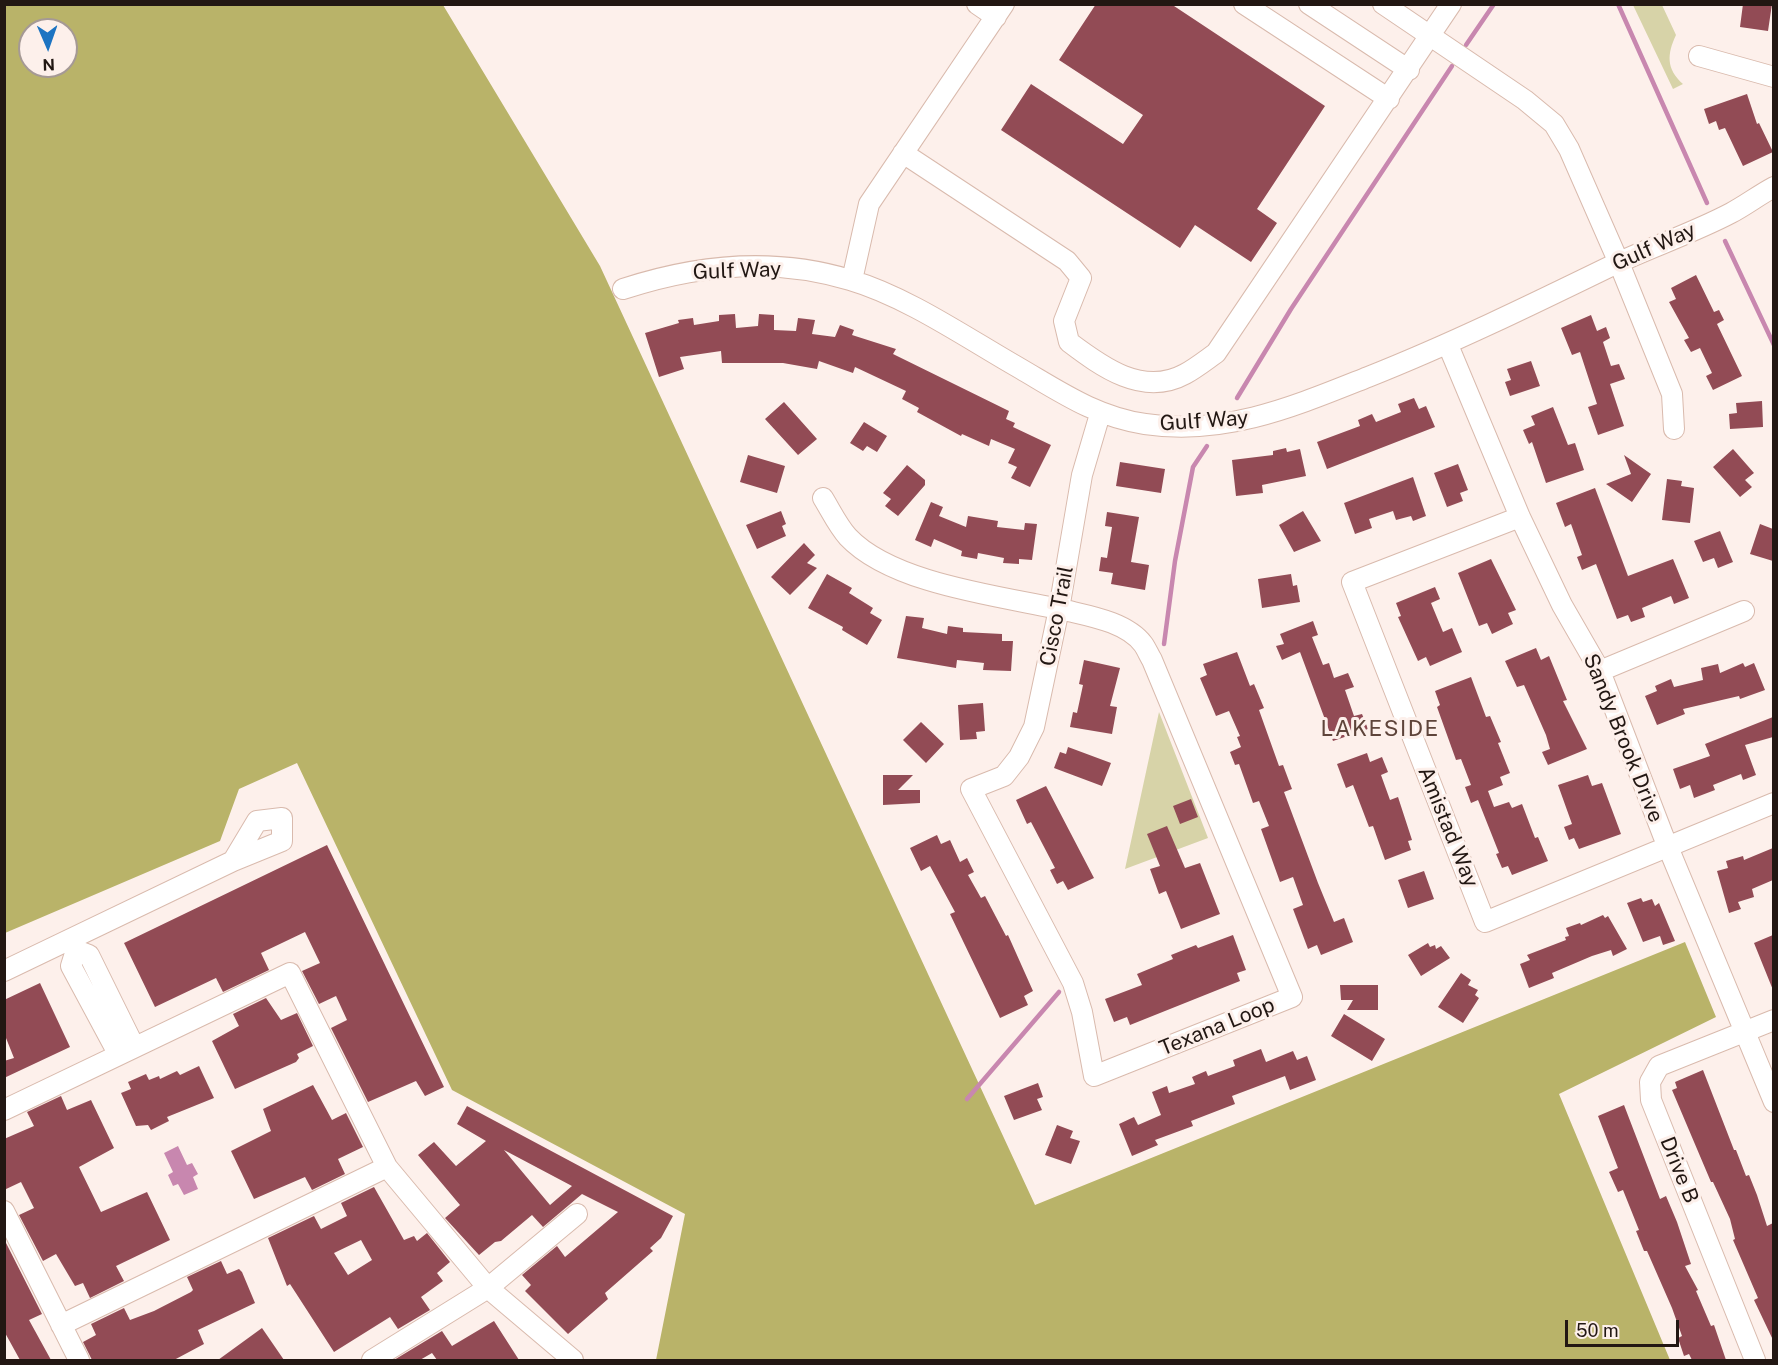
<!DOCTYPE html>
<style>
body{margin:0}
#map{position:relative;width:1778px;height:1365px;overflow:hidden;background:#fdf0eb;font-family:"Public Sans",sans-serif}
canvas{display:block}
.frame{position:absolute;inset:0;border:6px solid #221713;pointer-events:none}
.north{position:absolute;left:18px;top:18px;width:60px;height:60px;box-sizing:border-box;background:#fdf0eb;border:2px solid #a59995;border-radius:50%;rotate:178deg;font-size:16px;font-weight:700;line-height:24px;text-align:center;color:#221713}
.north::after{content:'';display:block;margin:auto;width:21px;height:27px;background:#1d74c2;clip-path:polygon(50% 0,100% 100%,50% 72%,0 100%)}
.scale{position:absolute;left:1565px;top:1320px;width:114px;height:27px;box-sizing:border-box;border:3px solid #221713;border-top:0;padding-left:8px;font-size:18px;line-height:21px;white-space:nowrap;color:#221713;-webkit-text-stroke:4px #fdf0eb;paint-order:stroke}
</style>
<div id="map">
<canvas width="1778" height="1365"></canvas>
<div class="frame"></div>
<div class="north">N</div>
<div class="scale">50 m</div>
</div>
<script>
const ctx = document.querySelector('canvas').getContext('2d');
ctx.lineJoin = 'round';
function paint(path, color) { ctx.fillStyle = color; ctx.fill(path, 'evenodd'); }
function strokePath(path, color, width, dash) { ctx.strokeStyle = color; ctx.lineWidth = width; ctx.lineCap = dash ? 'butt' : 'round'; ctx.setLineDash(dash || []); ctx.stroke(path); }
function drawText(font, color, halo, rows, align = 'center') {
  ctx.font = font + ' "Public Sans",sans-serif'; ctx.lineWidth = 6; ctx.setLineDash([]); ctx.textBaseline = 'middle'; ctx.strokeStyle = halo; ctx.fillStyle = color; for (const [text, x, y, turn = 0] of rows) {
    ctx.save(); ctx.translate(x, y); ctx.rotate((+turn || 0) * Math.PI / 180); ctx.textAlign = isNaN(turn) ? turn : align; if (halo) ctx.strokeText(text, 0, 0); ctx.fillText(text, 0, 0); ctx.restore();
  }
}
const green = new Path2D(`
 M1633,5H1662L1676,35C1667,54 1666,69 1683,84L1673,89Z
 M1159,712L1208,838L1125,869Z`);
const forest = new Path2D(`
 M5,4L443,5L600,266L1035,1205L1685,942L1716,1017L1559,1094L1670,1360H656L685,1214L452,1090L297,763L239,789L220,841L5,933ZM30,30H66V66H30Z`);
const water = new Path2D(`
 M178,1146L187,1165L192,1163L198,1174L193,1177L198,1189L184,1195L178,1184L173,1186L168,1175L173,1172L164,1153Z`);
const stream = new Path2D(`
 M1618,4L1707,203
 M1466,45L1494,4
 M1725,241L1774,345
 M1237,398L1291,309L1452,66
 M1164,644L1175,561L1193,467L1207,446
 M967,1099L1059,992`);
const building = new Path2D(`
 M1096,4H1171L1325,106L1257,209L1277,223L1251,262L1195,225L1180,248L1001,130L1031,84L1123,144L1143,115L1059,60Z
 M1743,4H1772L1768,31L1740,27Z
 M1747,94L1757,124L1759,123L1773,152L1743,166L1725,128L1719,130L1716,121L1709,124L1704,109Z
 M1696,275L1714,312L1719,310L1724,320L1717,324L1742,376L1713,390L1706,376L1712,373L1700,348L1691,352L1684,340L1689,338L1669,302L1676,299L1671,288Z
 M735,314L736,328L758,326L759,314L774,315V330L796,331L798,318L815,320L812,334L835,337L840,325L854,330L852,335L896,349L893,354L1009,411L1006,419L1015,423L1013,427L1051,445L1030,487L1011,478L1017,467L1008,463L1015,449L991,439L989,446L962,434L961,436L917,412L919,408L902,399L906,391L855,367L853,373L819,361L817,369L783,363H722L721,351L680,357L684,369L659,377L645,333L679,323L678,320L693,318L694,325L719,321V315Z
 M1591,315L1597,331L1606,327L1610,338L1603,342L1611,366L1619,364L1625,379L1610,384L1624,426L1598,435L1588,407L1597,404L1580,352L1572,355L1561,328Z
 M1531,361L1540,386L1510,396L1505,382L1511,380L1507,369Z
 M1414,398L1419,409L1426,406L1435,427L1327,469L1317,442L1360,426L1358,420L1372,414L1376,422L1401,412L1398,404Z
 M1762,401L1763,427L1730,429L1729,414L1737,413L1736,403Z
 M784,402L817,439L798,455L765,419Z
 M1553,407L1568,445L1575,443L1584,470L1546,483L1532,442L1529,444L1523,430L1535,425L1531,416Z
 M864,422L887,436L877,452L867,446L863,451L850,443Z
 M1286,448L1287,452L1300,449L1306,476L1262,485L1263,493L1236,496L1232,460L1273,455V451Z
 M1733,449L1754,473L1745,480L1752,487L1740,497L1713,467Z
 M748,455L785,466L777,493L740,482Z
 M1624,455L1651,474L1632,502L1606,484L1631,474Z
 M1120,462L1165,469L1161,493L1116,486Z
 M1458,464L1468,490L1460,493L1463,501L1447,507L1434,473Z
 M907,465L925,480V485L898,516L885,506L891,499L883,493Z
 M1413,477L1426,516L1413,521L1411,516L1396,520L1393,511L1369,519L1372,528L1355,534L1344,503Z
 M1667,479L1682,481L1681,486L1694,488L1690,523L1662,520Z
 M1595,488L1628,576L1673,559L1689,598L1674,604L1671,596L1642,608L1645,617L1631,622L1628,615L1617,619L1596,564L1582,570L1577,557L1582,555L1571,524L1565,527L1556,503Z
 M931,502L943,507L939,516L966,527L968,516L998,521L997,527L1024,530L1025,523L1037,524L1032,560L1019,559V564L1003,563L1004,558L978,553L977,559L961,556L962,551L934,539L931,547L915,540Z
 M781,511L786,524L782,526L786,536L757,549L746,525Z
 M1303,511L1321,541L1294,552L1279,525Z
 M1107,512L1139,517L1131,562L1149,565L1145,590L1111,584L1113,573L1099,571L1101,557L1107,558L1112,527L1105,526Z
 M1760,524L1773,529V561L1750,554Z
 M1720,531L1733,562L1718,568L1714,558L1703,562L1694,541Z
 M804,543L815,555L807,563L817,568L790,595L771,577Z
 M1491,559L1516,610L1508,613L1513,624L1492,634L1487,623L1479,626L1458,573Z
 M827,574L852,588L849,593L873,608L870,613L882,620L867,645L842,630L843,627L808,608Z
 M1291,574L1293,586L1297,585L1300,602L1262,608L1258,579Z
 M1435,587L1440,599L1431,603L1443,632L1452,628L1462,652L1430,666L1426,657L1418,661L1398,617L1401,616L1396,603Z
 M906,616L924,618L922,628L947,634L948,626L963,628V632L1002,634V641H1013L1011,671L983,670L984,663L957,660L956,668L897,658Z
 M1313,621L1318,635L1312,637L1323,665L1329,663L1334,678L1348,673L1354,687L1345,690L1354,716L1362,714L1368,729L1333,741L1300,652L1282,660L1276,646L1284,644L1280,634Z
 M1536,648L1541,660L1549,656L1567,700L1563,701L1587,749L1548,765L1542,752L1550,749L1546,735L1524,685L1517,687L1505,661Z
 M1237,652L1250,686L1254,684L1264,708L1259,710L1279,766L1283,765L1292,789L1284,792L1318,883L1334,922L1344,918L1353,942L1321,955L1317,945L1308,949L1293,909L1303,905L1293,877L1280,882L1261,829L1269,826L1259,801L1253,803L1239,764L1235,765L1230,752L1241,747L1237,737L1240,736L1229,711L1216,716L1200,678L1207,675L1203,664Z
 M1084,660L1120,668L1110,706L1117,707L1112,734L1070,727L1073,712L1077,713L1083,685L1079,684Z
 M1743,663L1745,667L1754,663L1765,690L1740,699L1739,696L1683,709L1685,714L1657,725L1645,696L1657,691L1655,686L1671,679L1674,687L1703,680L1701,668L1718,664L1720,673Z
 M1471,677L1486,717L1490,716L1501,742L1498,743L1510,773L1500,777L1503,785L1488,791L1494,807L1509,802L1512,808L1522,804L1535,838L1538,837L1548,861L1512,875L1508,866L1502,868L1496,854L1499,853L1478,800L1471,803L1465,787L1471,785L1461,759L1456,760L1437,707L1440,705L1435,691Z
 M983,703L985,731L976,732L977,739L960,740L958,705Z
 M1773,717V737L1745,745L1756,775L1743,780L1741,774L1713,785L1715,790L1694,798L1690,785L1680,789L1673,769L1710,756L1705,744Z
 M921,722L944,744L926,763L903,740Z
 M1068,747L1111,763L1102,786L1054,768L1060,752L1066,754Z
 M1367,753L1370,762L1382,757L1388,772L1381,775L1390,800L1398,797L1412,840L1408,841L1411,850L1385,860L1373,826L1369,827L1353,785L1346,788L1337,764Z
 M883,775H913L898,790H920V803L883,805Z
 M1588,775L1592,786L1602,783L1621,834L1579,849L1574,838L1569,840L1564,827L1572,824L1558,785Z
 M1046,786L1094,878L1068,890L1063,881L1057,884L1050,870L1055,868L1031,822L1027,824L1016,800Z
 M1191,799L1198,817L1180,824L1173,806Z
 M1167,826L1185,868L1200,863L1220,914L1181,929L1166,891L1159,894L1150,869L1160,866L1147,834Z
 M937,835L941,844L950,840L960,862L967,858L974,872L968,875L981,898L985,896L1006,936L1008,935L1033,991L1024,996L1028,1005L1000,1018L950,914L955,912L930,866L921,871L910,848Z
 M327,845L444,1087L425,1096L416,1081L368,1102L331,1028L347,1020L336,996L319,1004L302,971L320,963L305,932L261,953L269,970L223,992L216,978L155,1007L126,947L124,943Z
 M1773,848V880L1752,889L1754,897L1738,902L1741,909L1729,913L1717,871L1728,868L1726,861L1743,856L1744,860Z
 M1424,871L1434,899L1408,908L1398,880Z
 M1641,898L1643,902L1652,899L1655,906L1659,903L1675,941L1663,945L1660,936L1643,942L1627,903Z
 M1603,915L1605,918L1608,916L1627,949L1613,956L1611,950L1592,956L1552,973L1554,978L1529,988L1520,964L1530,960L1527,955L1566,940L1565,937L1569,936L1566,928L1580,923L1581,925Z
 M1233,935L1246,970L1237,973L1240,981L1130,1025L1127,1017L1114,1022L1105,999L1142,985L1137,974L1173,959L1171,955L1196,945L1198,948Z
 M1773,935V990L1754,943Z
 M1428,943L1430,947L1435,945L1436,949L1441,946L1450,958L1421,976L1408,955Z
 M1461,973L1471,980L1468,985L1478,990L1475,995L1479,998L1463,1023L1438,1007Z
 M40,983L70,1047L4,1078V1061L14,1058L4,1033V1000Z
 M1340,985H1378V1010H1347L1353,1000H1341Z
 M266,998L281,1020L297,1013L313,1046L297,1054L299,1058L296,1062L235,1089L212,1041L239,1026L233,1014Z
 M1344,1014L1385,1039L1372,1061L1331,1036Z
 M1261,1049L1266,1062L1293,1051L1297,1060L1307,1056L1316,1080L1290,1090L1285,1076L1232,1096L1235,1104L1191,1121L1193,1126L1155,1140L1158,1145L1132,1156L1119,1124L1134,1117L1138,1125L1161,1115L1152,1092L1167,1086L1169,1093L1195,1084L1192,1077L1206,1071L1208,1076L1235,1066L1233,1060Z
 M199,1066L214,1098L167,1117L169,1121L151,1130L148,1125L136,1126L121,1093L131,1089L128,1082L146,1074L149,1080L159,1076L160,1079L177,1071L180,1075Z
 M1703,1070L1734,1150H1736L1746,1176L1749,1175L1757,1195L1767,1226L1773,1223V1340L1754,1300L1758,1298L1733,1240L1735,1239L1730,1219L1713,1182H1711L1672,1090L1677,1088L1675,1082Z
 M1038,1083L1043,1097L1037,1099L1042,1110L1014,1120L1004,1096Z
 M313,1085L332,1120L346,1113L363,1147L338,1159L345,1174L312,1190L305,1177L254,1199L231,1151L271,1131L263,1109Z
 M61,1096L67,1110L91,1100L114,1148L79,1167L101,1212L147,1192L170,1240L116,1266L124,1281L90,1298L83,1283L75,1286L56,1254L43,1261L19,1215L34,1208L21,1182L4,1190V1139L34,1126L27,1112Z
 M1624,1105L1660,1199L1666,1196L1677,1222L1691,1264L1685,1266L1698,1290L1696,1291L1711,1326L1714,1325L1726,1360H1692L1689,1354L1684,1356L1678,1338L1682,1336L1672,1308L1647,1251H1644L1636,1231L1639,1230L1623,1190L1618,1192L1609,1172L1618,1168L1598,1116Z
 M467,1106L673,1216L661,1238L650,1248L653,1251L605,1293L608,1299L568,1334L525,1291L531,1285L522,1275L557,1246L565,1257L618,1212L582,1194L543,1227L532,1215L501,1241L495,1242L479,1255L445,1218L460,1205L418,1155L434,1142L456,1166L486,1141L457,1124ZM504,1150L572,1186L550,1205Z
 M1057,1125L1073,1131L1070,1138L1080,1141L1071,1164L1045,1155Z
 M374,1187L404,1240L414,1236L417,1241L427,1233L450,1262L437,1273L443,1281L421,1297L430,1310L398,1329L390,1317L334,1352L290,1284L287,1286L268,1238L314,1216L321,1229L347,1216L341,1203ZM361,1240L372,1260L348,1275L334,1253Z
 M4,1239L42,1314L29,1320L51,1360H20L4,1331Z
 M221,1261L227,1274L239,1269L242,1272L255,1303L198,1330L204,1344L174,1360H92L83,1342L96,1335L91,1324L124,1308L130,1320L154,1311L191,1292L193,1290L187,1277Z
 M494,1321L519,1360H437L432,1353L420,1360H394L442,1331L452,1346Z
 M262,1328L284,1360H218Z`);
const minor = new Path2D(`
 M977,4L996,17
 M1244,4L1389,99
 M1309,4L1409,70
 M1383,4L1525,100L1554,124L1569,149L1619,263L1672,394L1674,429
 M1699,56L1774,77
 M903,153L1067,261L1081,278L1064,321L1069,342C1102,367 1143,397 1185,374C1196,368 1206,360 1216,353L1451,4
 M852,280L869,204L1004,4
 M623,289C696,265 775,257 850,280C908,297 968,339 1021,369C1062,393 1097,417 1145,424C1226,436 1295,406 1368,377C1451,344 1531,305 1611,266C1651,247 1693,233 1731,213C1746,205 1759,195 1774,187
 M1448,345L1520,517L1562,605L1600,671L1663,835L1774,1102
 M823,498C831,511 838,526 848,537C894,586 1009,597 1073,612C1095,617 1128,624 1143,644C1146,648 1149,655 1152,660L1292,997L1094,1076L1082,1012L1073,983L971,789L1004,776L1019,757L1034,727L1059,609L1082,475L1100,414
 M1520,517L1352,582L1485,922L1774,803
 M1600,671L1744,611
 M70,941L76,950L89,955L130,1038L125,1048
 M76,950L71,966L114,1046L125,1048
 M4,971L233,861L282,841V818L257,821L233,861
 M4,1110L290,973L387,1167L488,1288L573,1360
 M4,1211L79,1360
 M61,1325L387,1167
 M372,1360L488,1288L577,1214
 M1755,1360L1651,1100L1650,1082L1659,1066L1774,1020`);
const streetNames = [
 ["Gulf Way",1654,247,-24],
 ["Gulf Way",737,271,-2],
 ["Gulf Way",1204,421,-4],
 ["Cisco Trail",1057,616,-79],
 ["Sandy Brook Drive",1623,738,68],
 ["Amistad Way",1448,827,68],
 ["Texana Loop",1217,1027,-22],
 ["Drive B",1679,1170,68]
];
const neighbourhoodNames = [
 ["LAKESIDE",1380,729]
];
paint(green, '#d7d3a8');
paint(forest, '#b9b369');
paint(water, '#c887af');
strokePath(stream, '#c887af', 4.5);
paint(building, '#924b55');
strokePath(minor, '#d9baad', 22);
strokePath(minor, '#fff', 20);
drawText('21px', '#221713', '#fdf0eb', streetNames);
ctx.letterSpacing = '1.5px';
drawText('22px', '#5e443a', '#fdf0eb', neighbourhoodNames);
ctx.letterSpacing = '0px';
</script>
